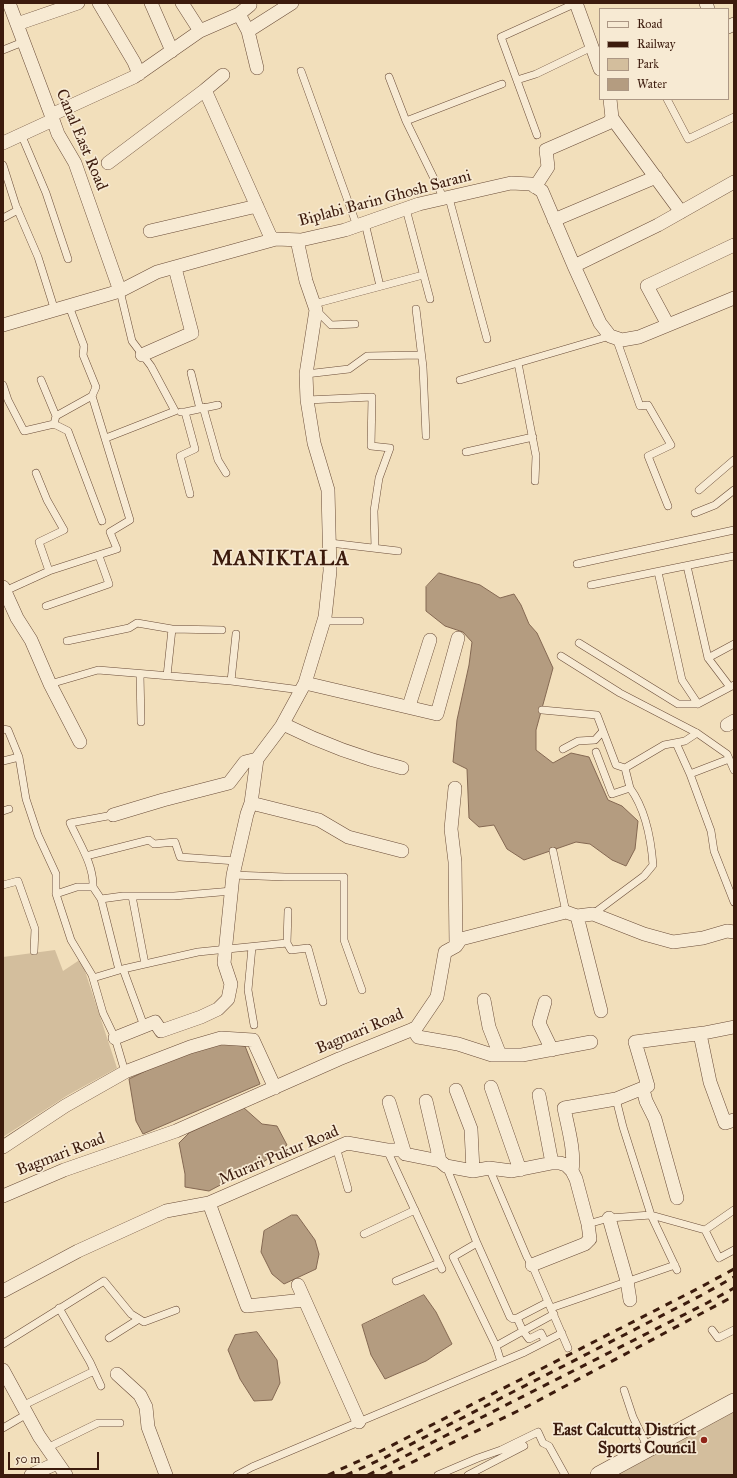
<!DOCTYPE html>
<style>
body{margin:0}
#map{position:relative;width:737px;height:1478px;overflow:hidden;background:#f2dfbb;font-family:"IM FELL Great Primer",serif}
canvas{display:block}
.frame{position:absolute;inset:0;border:4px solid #3c1b0d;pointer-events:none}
.legend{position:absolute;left:599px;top:8px;width:130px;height:92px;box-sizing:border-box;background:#f7ead3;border:1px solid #ac9784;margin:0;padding:5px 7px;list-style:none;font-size:12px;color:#3c1b0d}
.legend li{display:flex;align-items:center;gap:8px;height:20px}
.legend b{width:20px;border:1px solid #ac9784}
.scale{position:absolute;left:8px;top:1452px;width:91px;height:18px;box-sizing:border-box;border:2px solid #3c1b0d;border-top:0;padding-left:5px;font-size:12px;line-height:14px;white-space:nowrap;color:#3c1b0d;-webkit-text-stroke:3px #f7ead3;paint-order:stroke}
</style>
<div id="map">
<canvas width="737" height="1478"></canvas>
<div class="frame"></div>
<ul class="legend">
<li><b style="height:5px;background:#f7ead3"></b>Road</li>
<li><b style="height:5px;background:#3c1b0d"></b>Railway</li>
<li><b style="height:11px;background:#d3be9d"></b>Park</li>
<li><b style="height:11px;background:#b49c80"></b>Water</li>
</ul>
<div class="scale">50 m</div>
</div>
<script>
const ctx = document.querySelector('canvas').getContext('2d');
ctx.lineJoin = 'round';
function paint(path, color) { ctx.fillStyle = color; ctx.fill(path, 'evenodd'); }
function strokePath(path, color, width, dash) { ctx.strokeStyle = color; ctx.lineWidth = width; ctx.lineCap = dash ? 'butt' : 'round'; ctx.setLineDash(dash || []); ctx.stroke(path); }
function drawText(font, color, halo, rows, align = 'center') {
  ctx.font = font + ' "IM FELL Great Primer",serif'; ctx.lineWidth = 3.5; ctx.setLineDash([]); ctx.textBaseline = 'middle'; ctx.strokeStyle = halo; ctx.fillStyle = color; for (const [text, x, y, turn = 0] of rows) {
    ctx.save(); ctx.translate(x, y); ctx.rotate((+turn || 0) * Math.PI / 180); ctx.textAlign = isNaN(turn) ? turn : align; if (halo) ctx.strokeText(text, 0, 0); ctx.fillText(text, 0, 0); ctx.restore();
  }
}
const green = new Path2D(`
 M55,950L63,971L81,959L117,1068L68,1095L3,1137V957Z
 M734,1407V1475H614Z`);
const water = new Path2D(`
 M439,573L480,585L500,598L514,594L521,605L529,624L537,633L553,668L536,730V750L553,763L571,753L589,757L608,800L622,806L638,821L635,849L626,866L612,860L590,844L576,842L524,860L507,849L494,825L479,827L469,818L467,769L453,762L457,720L469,665L472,642L463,632L445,626L426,611V587Z
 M221,1043L245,1046L260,1084L143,1134L136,1121L129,1079L164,1062Z
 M244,1108L262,1124L277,1126L287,1145L262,1163L209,1191L185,1187V1174L179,1143L189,1133Z
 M292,1215H297L315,1240L319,1254L316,1269L284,1284L272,1274L261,1252L264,1231Z
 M424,1295L436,1312L452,1344L426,1361L385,1379L371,1355L362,1325Z
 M257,1332L277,1360L280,1383L272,1400L254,1401L240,1379L228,1350L235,1335Z`);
const service = new Path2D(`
 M3,50L23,42
 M301,71L357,226
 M389,77L406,121L444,199
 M517,80L536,74L592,47
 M667,99L688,139L734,117
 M406,121L502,84
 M21,134L46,193L68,259
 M537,135L501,37L576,3
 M3,165L16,206L38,257L55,311
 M449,198L487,339
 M406,209L430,299
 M3,218L18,210
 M365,223L380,286
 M314,304L423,275
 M416,309L423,367L426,436
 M316,310L331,325L355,324
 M616,338L640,406L648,405L671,445L648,456L668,506
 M518,363L536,456L535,481
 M191,373L200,409
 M306,374L349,369L367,356L420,355
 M41,380L56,416L54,424L68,431L102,521
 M460,380L610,336
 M3,385L8,400L24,431L54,424
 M307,400L372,397L371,446L390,448L379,478L374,511L375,548
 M203,407L218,460L226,473
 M181,412H185L218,405
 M185,412L195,449L180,456L190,494
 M56,416L92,396
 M106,438L175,411L151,366L132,341L120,291
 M466,452L533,437
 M36,473L47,500L64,530L39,542L49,571
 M699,490L734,460
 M695,513L715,505L734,490
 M330,543L398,551
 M577,564L734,530
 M687,566L708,658L730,687
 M658,572L682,680L698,704
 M591,585L734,556
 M5,591L49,571L117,549L110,532L130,520L92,396L96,387L83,355L84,346L69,306
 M46,606L109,584L99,556
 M324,621H360
 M67,641L129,628L137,623L172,629L222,630
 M579,643L678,704H698L734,685
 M561,656L620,693L697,733L727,754L734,770
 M708,658L734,644
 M140,674L141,722
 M167,676L172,629
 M231,681L236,634
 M50,684L98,670L231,681L301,690
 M542,710L597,715L616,765L625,768L630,788
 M3,729L8,730L19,757L26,799L38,835L56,874V894L71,940L92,975L103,1013L115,1038L125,1072
 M676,743L690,774
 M563,749L578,741L595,740L603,731
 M729,759L690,774L711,831L714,851L734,902
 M3,761L19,757
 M625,768L664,745L685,741L697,733
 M3,811L9,809
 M553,851L566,912
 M86,856L149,840L154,844L175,842L180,857L236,861
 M233,875L285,877H344V940L362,990
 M3,885L18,881L35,929L34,951
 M93,887C94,865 79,843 70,823L113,815
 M56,894L77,887H93L101,899L123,896H174L232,891
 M132,896L145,964
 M101,899L119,970
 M593,914L644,876L653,865C651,838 646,810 630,788L612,794L596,752
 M287,943L291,950L308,948L323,1002
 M252,947L248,990L254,1025
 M123,969L144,1026
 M93,978L123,969L198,952L287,943L288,911
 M616,1099L623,1127L651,1215L677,1270
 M336,1147L348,1189
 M387,1150L442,1269
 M446,1166L477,1243L453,1257L496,1346L501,1362
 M489,1168L527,1257L532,1265L568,1348
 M588,1224L609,1218L651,1215L705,1230L734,1210
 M705,1230L719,1258L734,1250
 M364,1234L415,1210
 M477,1243L510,1317L513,1319L517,1318
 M396,1281L439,1263
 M548,1302L517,1318L523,1331L554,1314
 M59,1308L90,1362L101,1386
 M551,1308L675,1265
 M712,1330L718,1338L734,1330
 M109,1338L139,1319
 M3,1344L104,1281L131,1314L144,1322L176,1310
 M496,1346L523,1331L529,1339L541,1333L545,1341
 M624,1390L633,1417L648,1448
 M22,1406L94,1371
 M3,1428L27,1414
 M47,1448L98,1423H120
 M237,1475L252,1467L525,1352L562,1333
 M438,1475L478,1458L501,1450L538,1432L543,1443L549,1446L565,1475
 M468,1475L524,1446`);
const minor = new Path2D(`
 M9,3L53,120L58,134L75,163L120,291
 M99,3L134,62L139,74
 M151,3L172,51
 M182,3L200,31
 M576,3L600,69
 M706,3L708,9
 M239,14L248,31L257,68
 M17,24L78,3
 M728,27L734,24
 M248,31L292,3
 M205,90L272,240
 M51,115L134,77L200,31L239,14L250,5L249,3
 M612,118L681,212
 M3,143L53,120
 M108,163L205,90L223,75
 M535,187L548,167L546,150L608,123L612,118L610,99
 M554,220L656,177
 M150,231L257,206
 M574,266L658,225L734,182
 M3,325L120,291L157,272L276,239L301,240L345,230L419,204L511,183L531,184L542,191L574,266L600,323L610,336L622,340L639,337L734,298
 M668,325L647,286L734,245
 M142,355L192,333L175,268
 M3,587L17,618L31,640L50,684L80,742
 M305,683L437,714L458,638
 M409,706L430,640
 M283,724C321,743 361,758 402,768
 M727,725L734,721
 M455,788L451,829L455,862L456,946
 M251,803L319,820L348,837L402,851
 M113,815L163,800L229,783L245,762L257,759
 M577,916L601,1011
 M484,1000L489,1027L500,1055
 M545,1002L539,1023L552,1050
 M413,1029L418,1037L458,1044L492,1055H522L591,1042
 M700,1034L710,1082L725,1123L734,1120
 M115,1038L155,1022L161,1031L201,1017L218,1009L228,999L231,984L224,963L233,875L247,814L251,803L257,759L281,727L305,683L325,617L330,571L328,490L314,443L307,400L306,374L316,310L306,281L297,240
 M491,1087L520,1170
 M643,1089L646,1101L655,1119L677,1198
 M456,1090L471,1129L473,1171
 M539,1095L552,1163
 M426,1101L440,1161
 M389,1102L405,1154
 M3,1147L65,1106L125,1072L190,1047L221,1038L253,1040L275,1088
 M572,1171C575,1151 568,1128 564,1108L616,1099L648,1086L635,1042L704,1033L734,1027
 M3,1196L64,1170L176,1131L339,1059L416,1028L437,997L445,952L456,946L461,939L566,912L577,916L593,914L644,934L673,942L703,938L727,931L734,932
 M209,1203L247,1306L304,1300
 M609,1218L627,1281L630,1300
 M298,1285L359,1422
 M3,1291L78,1251L166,1211L209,1203L347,1143L387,1150H402L405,1154L440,1161L446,1166L473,1171L489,1168L512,1171L552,1163H560L566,1165L572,1171L576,1179L588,1224L590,1239L585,1244L532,1265
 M3,1370L39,1436L66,1475
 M117,1374L140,1395L146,1407L148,1427L166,1475
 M31,1475L57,1463`);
const tertiary = new Path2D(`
 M599,1475L734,1402`);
const rail = new Path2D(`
 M328,1475L381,1451L699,1288L734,1269
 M346,1475L384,1458L702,1295L734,1277
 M368,1475L707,1303L734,1288
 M386,1475L528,1406L734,1296`);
const markers = [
 [704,1440,4,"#8f2418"]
];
const streetNames = [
 ["Canal East Road",81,140,67],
 ["Biplabi Barin Ghosh Sarani",385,199,-15],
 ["Bagmari Road",360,1032,-23],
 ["Bagmari Road",61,1155,-21],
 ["Murari Pukur Road",279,1156,-23]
];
const poiNames = [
 ["East Calcutta District",696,1431],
 ["Sports Council",696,1449]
];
const districtNames = [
 ["MANIKTALA",281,560]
];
paint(green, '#d3be9d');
paint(water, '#b49c80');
strokePath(water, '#846852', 1);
strokePath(service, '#6a4c38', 8);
strokePath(minor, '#6a4c38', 14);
strokePath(tertiary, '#6a4c38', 18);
strokePath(service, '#f7ead3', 7);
strokePath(minor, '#f7ead3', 13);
strokePath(tertiary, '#f7ead3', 17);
strokePath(rail, '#3c1b0d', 3, [7, 7]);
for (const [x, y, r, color] of markers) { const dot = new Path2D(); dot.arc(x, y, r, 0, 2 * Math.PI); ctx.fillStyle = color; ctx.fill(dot); strokePath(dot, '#f7ead3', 1.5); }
drawText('16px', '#3c1b0d', '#f7ead3', streetNames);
drawText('bold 16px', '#3c1b0d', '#f7ead3', poiNames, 'right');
ctx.letterSpacing = '1px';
drawText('bold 20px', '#3c1b0d', '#f7ead3', districtNames);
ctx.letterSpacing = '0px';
</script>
